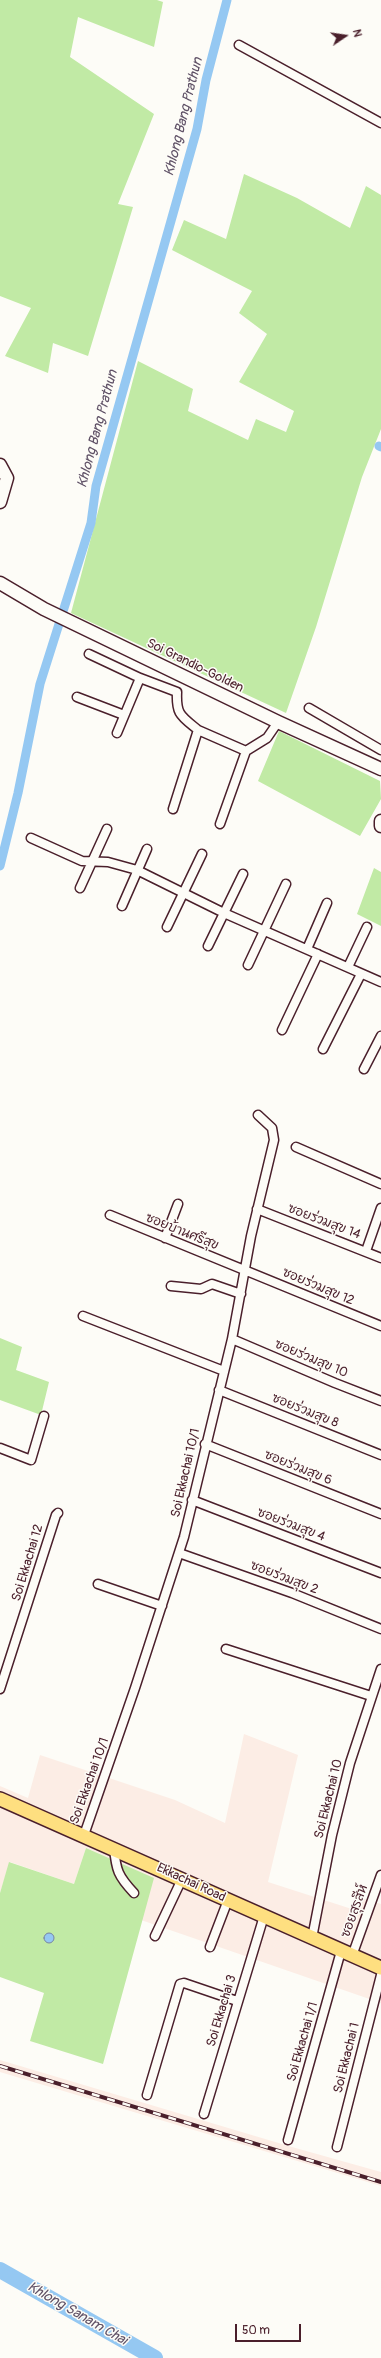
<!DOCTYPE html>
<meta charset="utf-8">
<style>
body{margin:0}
#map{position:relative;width:381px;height:2358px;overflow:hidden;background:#fdfcf7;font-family:Pangolin,sans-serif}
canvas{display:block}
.north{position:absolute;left:325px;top:16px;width:40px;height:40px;-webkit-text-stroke:3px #fdfcf7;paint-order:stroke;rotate:77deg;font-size:11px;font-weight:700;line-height:16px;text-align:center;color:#4a1f2b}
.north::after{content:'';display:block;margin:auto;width:14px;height:18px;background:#4a1f2b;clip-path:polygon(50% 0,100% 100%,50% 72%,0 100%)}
.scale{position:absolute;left:235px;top:2324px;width:66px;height:18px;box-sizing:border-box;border:2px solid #4a1f2b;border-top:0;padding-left:5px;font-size:12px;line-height:14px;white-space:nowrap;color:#4a1f2b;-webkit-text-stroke:3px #fdfcf7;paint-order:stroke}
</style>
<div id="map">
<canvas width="381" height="2358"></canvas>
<div class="north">N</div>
<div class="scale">50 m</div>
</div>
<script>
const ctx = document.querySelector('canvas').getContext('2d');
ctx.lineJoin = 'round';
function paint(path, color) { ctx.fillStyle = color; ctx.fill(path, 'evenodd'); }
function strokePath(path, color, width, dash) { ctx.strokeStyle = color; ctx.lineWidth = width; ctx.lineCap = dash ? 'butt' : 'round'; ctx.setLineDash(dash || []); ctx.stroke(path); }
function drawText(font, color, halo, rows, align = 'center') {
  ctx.font = font + ' Pangolin,"Playpen Sans Thai",sans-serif'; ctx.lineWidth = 3; ctx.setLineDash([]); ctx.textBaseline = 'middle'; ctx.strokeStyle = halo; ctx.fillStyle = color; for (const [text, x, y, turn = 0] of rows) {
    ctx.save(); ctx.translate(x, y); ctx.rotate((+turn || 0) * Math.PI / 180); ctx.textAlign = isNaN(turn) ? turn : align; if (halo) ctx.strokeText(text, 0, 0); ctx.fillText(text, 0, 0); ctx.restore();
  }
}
const built = new Path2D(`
 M244,1734L298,1755L268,1882L358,1911L362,1898L381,1904V2003L141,1920L153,1878L86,1848L74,1884L10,1862L0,1893V1786L28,1798L40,1755L175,1800L225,1823Z
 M0,2060L292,2147L381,2172V2186L0,2072Z`);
const green = new Path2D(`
 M0,0H157L163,2L154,47L78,17L70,57L154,114L118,204L133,207L88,356L53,343L48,373L5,356L31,308L0,296Z
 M244,174L297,198L350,228L366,186L381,195V429L362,477L316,627L286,713L71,613L138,361L193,389L188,411L248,440L256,419L286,432L294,411L239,382L267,334L239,313L252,291L172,250L184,220L226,239Z
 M279,731L380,781L381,799L360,836L258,781Z
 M374,868L381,872V926L357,914Z
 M0,1338L22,1347L16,1370L49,1382L41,1415L0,1400Z
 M86,1848L154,1878L103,2064L30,2041L44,1993L0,1977V1893L9,1862L74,1884Z`);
const water = new Path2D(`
 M44 1938a5 5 0 1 1 10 0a5 5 0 1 1-10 0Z`);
const canal = new Path2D(`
 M379,446L381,447
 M0,866L18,793L40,684L91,523L96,486L197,129L206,80L227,0`);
const river = new Path2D(`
 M0,2270L155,2358`);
const street = new Path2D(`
 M239,45L381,123
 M89,654L140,678L177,692C176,715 181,716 198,730
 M77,697L124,715
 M309,708L381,750
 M117,733L140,678
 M173,809L198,730L246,751
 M220,824L246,751L267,738L278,722
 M31,838L82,861L108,862L137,870L224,913L381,982
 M80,888L107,829
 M122,906L147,849
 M167,927L202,854
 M208,946L243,874
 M307,949L327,903
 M248,965L286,884
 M348,967L367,927
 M282,1030L318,954
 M323,1049L361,974
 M364,1069L381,1036
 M296,1147L381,1184
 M257,1209L381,1258
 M110,1215L381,1326
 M165,1238L178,1204
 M366,1251L381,1208
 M171,1286L201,1289L212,1284L241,1294
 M83,1316L224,1371
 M232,1339L335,1383L381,1401
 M219,1390L381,1455
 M205,1444L381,1514
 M0,1448L31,1460L44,1416
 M192,1500L381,1573
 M179,1553L292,1593L381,1629
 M98,1584L162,1606
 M226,1649L371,1696
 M0,1689L56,1515L58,1513
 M84,1835L135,1688L184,1537L232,1339L251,1236L274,1140L272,1128L258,1115
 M114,1848C116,1870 118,1876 134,1893
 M155,1936L182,1879
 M312,1938L332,1835L350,1763L381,1669
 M210,1947L228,1900
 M352,1956L381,1875
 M147,2095L180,1984L184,1983L237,2001
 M204,2114L264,1916
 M288,2140L341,1951
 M337,2147L381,1975`);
const secondary = new Path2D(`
 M0,465L7,478L0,502
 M0,583L44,609L278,722L381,769
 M381,821V826`);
const primary = new Path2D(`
 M0,1799L381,1968`);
const rail = new Path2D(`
 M0,2066L381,2182`);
const streetNames = [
 ["Soi Grandio-Golden",195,666,26],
 ["ซอยร่วมสุข 14",324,1222,21],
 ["ซอยบ้านศรีสุข",182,1232,22],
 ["ซอยร่วมสุข 12",318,1287,23],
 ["ซอยร่วมสุข 10",311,1359,23],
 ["ซอยร่วมสุข 8",305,1411,22],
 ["ซอยร่วมสุข 6",298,1468,22],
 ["Soi Ekkachai 10/1",186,1473,-77],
 ["ซอยร่วมสุข 4",291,1525,21],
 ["Soi Ekkachai 12",28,1563,-73],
 ["ซอยร่วมสุข 2",284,1578,21],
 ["Soi Ekkachai 10/1",90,1781,-70],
 ["Soi Ekkachai 10",329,1799,-76],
 ["Ekkachai Road",191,1883,25],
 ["ซอยสุรสีห์",355,1911,-70],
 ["Soi Ekkachai 3",222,2011,-73],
 ["Soi Ekkachai 1/1",303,2042,-74],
 ["Soi Ekkachai 1",347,2058,-76]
];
const waterNames = [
 ["Khlong Bang Prathun",184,117,-76],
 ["Khlong Bang Prathun",98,429,-75],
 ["Khlong Sanam Chai",77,2314,30]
];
paint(built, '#fcede5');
paint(green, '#c1eaa5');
paint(water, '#95c8f2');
strokePath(water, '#7784a2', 1);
strokePath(canal, '#95c8f2', 9);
strokePath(river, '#95c8f2', 16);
strokePath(street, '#4a1f2b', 11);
strokePath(secondary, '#4a1f2b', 15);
strokePath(primary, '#4a1f2b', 16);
strokePath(street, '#fdfcf7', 8);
strokePath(secondary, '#fdfcf7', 12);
strokePath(primary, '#fedf80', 13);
strokePath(rail, '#4a1f2b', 4);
strokePath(rail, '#fdfcf7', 2.5, [8]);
drawText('13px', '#4a1f2b', '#fdfcf7', streetNames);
drawText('italic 14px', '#605267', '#fdfcf7', waterNames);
</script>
